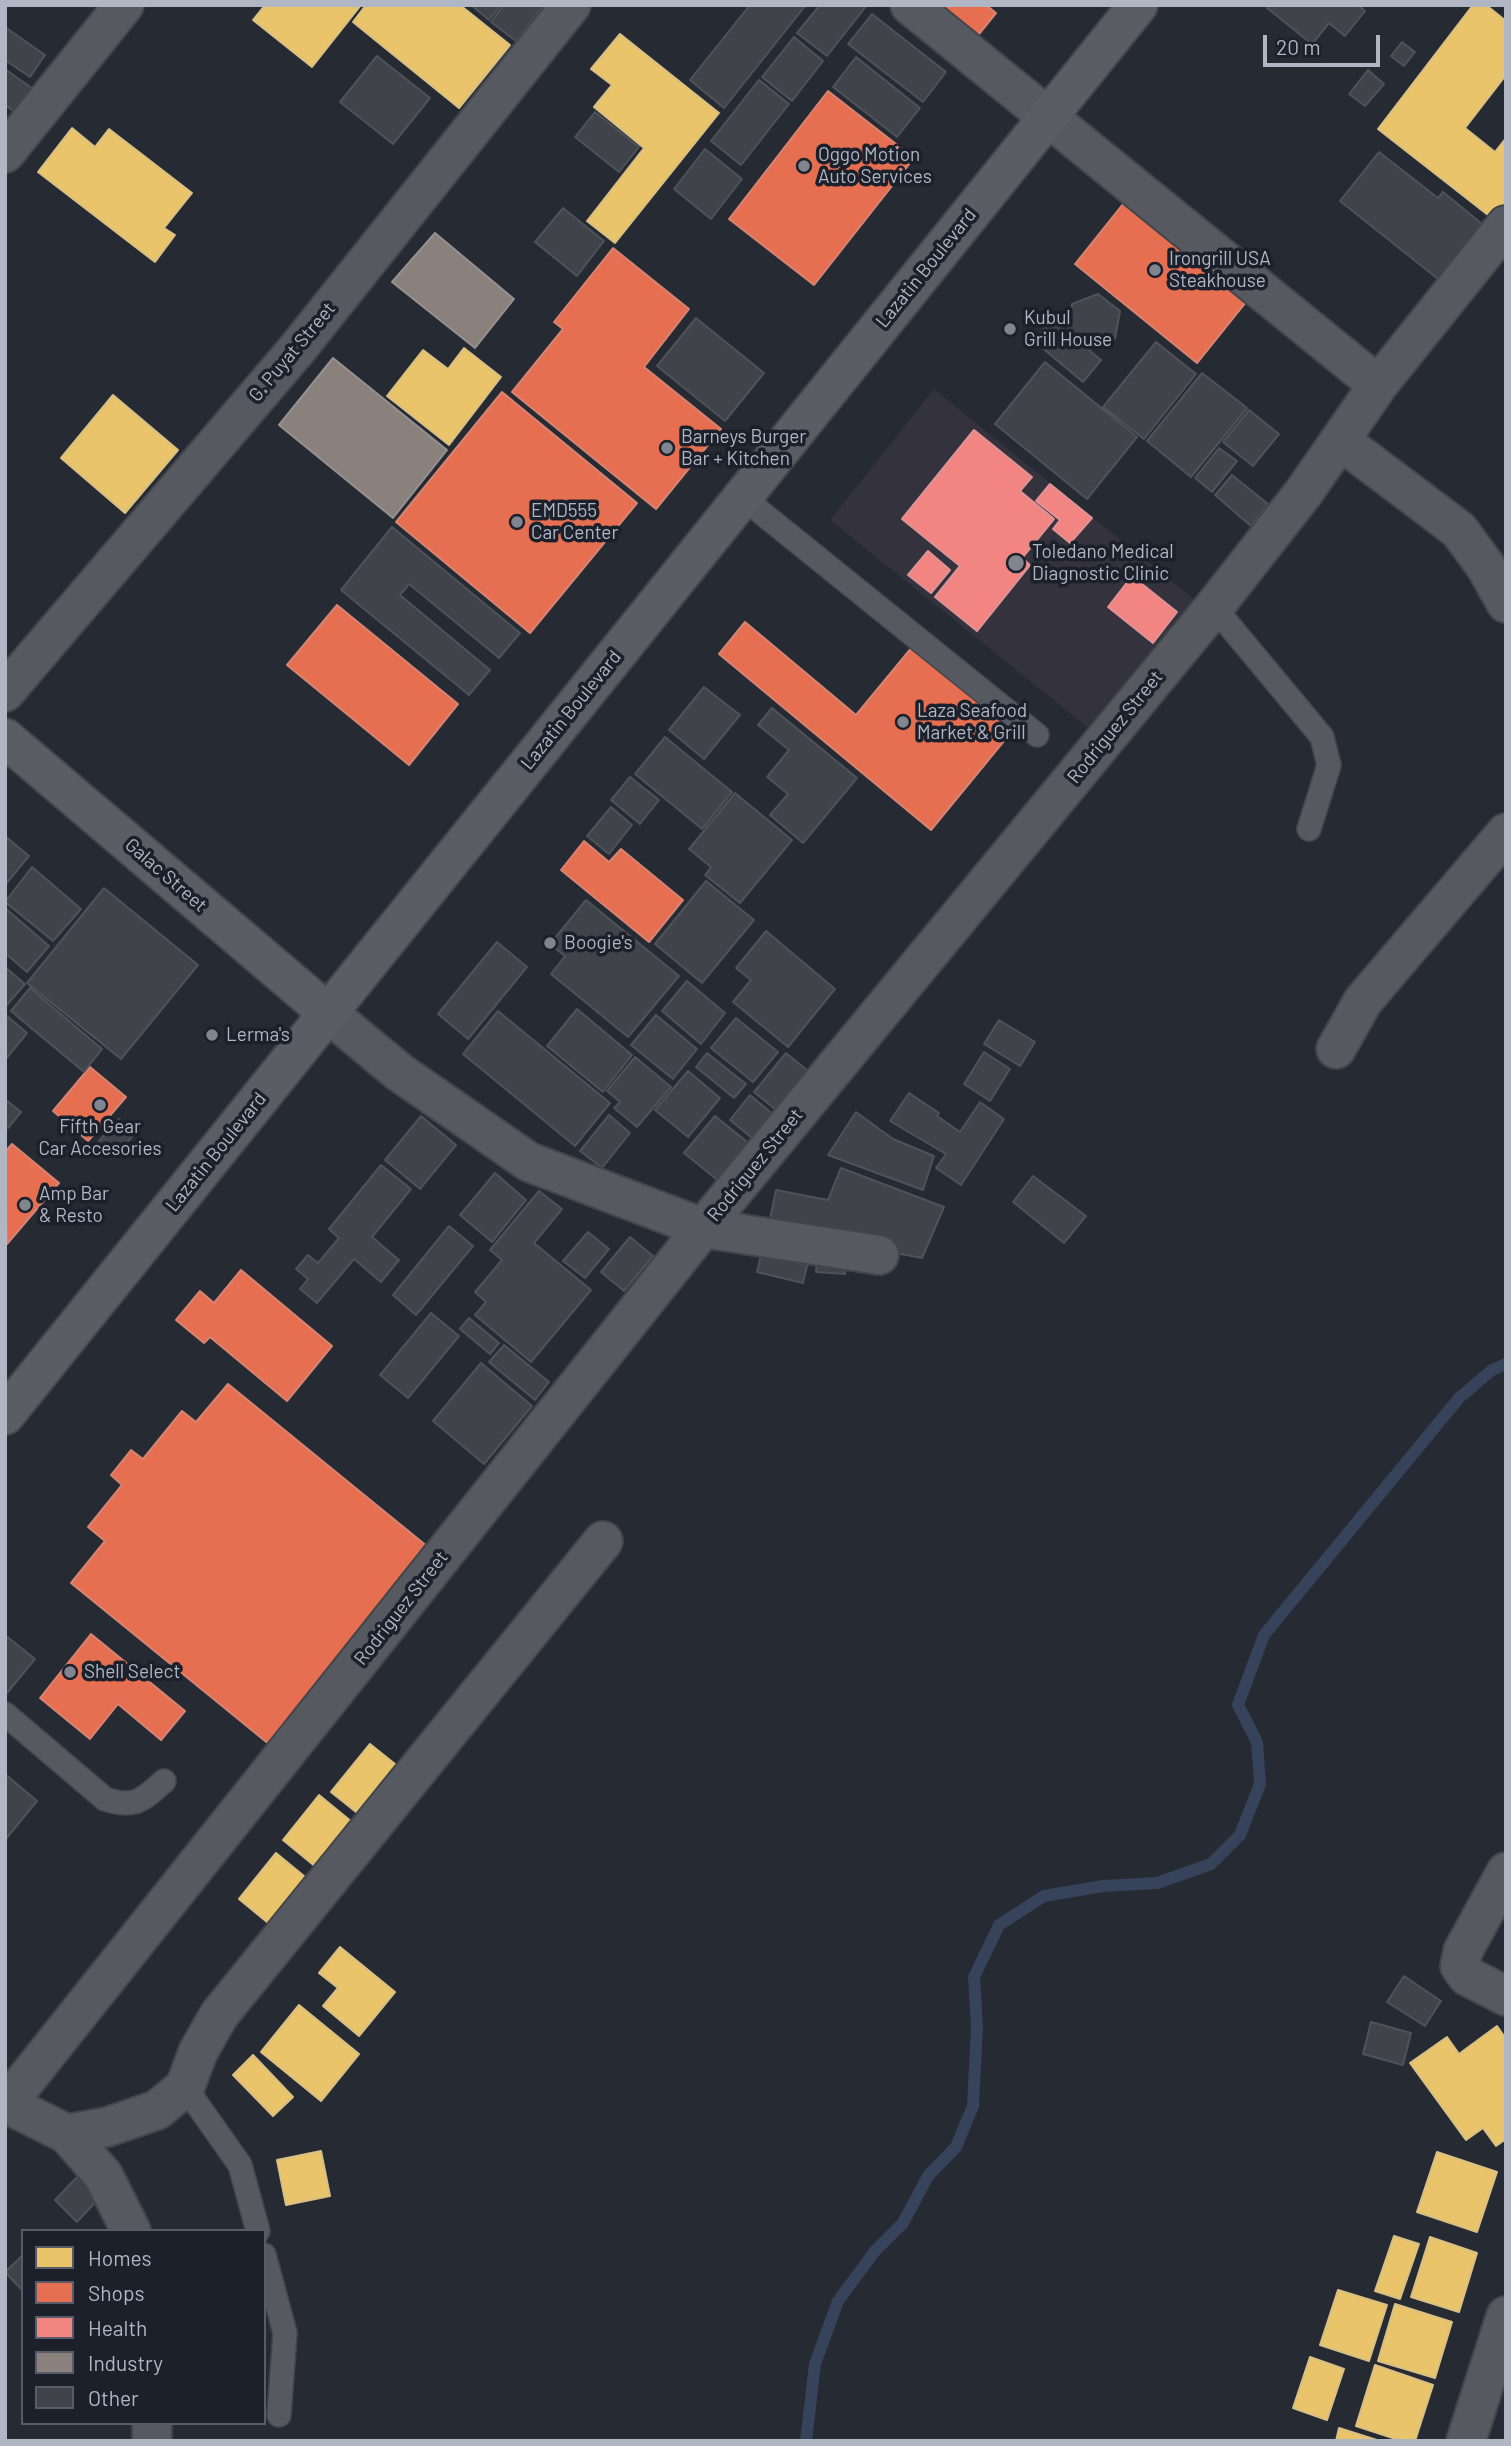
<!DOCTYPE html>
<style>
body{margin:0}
#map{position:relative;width:1511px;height:2446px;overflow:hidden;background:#262a32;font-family:Barlow,sans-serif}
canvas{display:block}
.frame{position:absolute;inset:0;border:7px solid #b0b6c3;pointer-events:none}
.legend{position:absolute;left:21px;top:2229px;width:245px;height:196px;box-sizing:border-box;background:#1b202b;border:2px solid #575c68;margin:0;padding:9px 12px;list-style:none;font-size:21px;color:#b0b6c3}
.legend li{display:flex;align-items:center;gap:14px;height:35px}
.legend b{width:35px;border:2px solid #575c68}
.scale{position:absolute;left:1263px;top:35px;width:117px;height:32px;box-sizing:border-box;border:4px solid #b0b6c3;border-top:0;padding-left:9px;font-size:21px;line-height:24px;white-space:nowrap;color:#b0b6c3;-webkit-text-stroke:5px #1b202b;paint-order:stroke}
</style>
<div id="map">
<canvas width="1511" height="2446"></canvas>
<div class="frame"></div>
<ul class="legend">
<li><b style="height:19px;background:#e9c46a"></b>Homes</li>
<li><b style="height:19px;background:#e76f51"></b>Shops</li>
<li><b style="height:19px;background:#f28482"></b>Health</li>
<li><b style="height:19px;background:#8a817c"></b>Industry</li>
<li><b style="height:19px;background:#40444a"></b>Other</li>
</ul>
<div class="scale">20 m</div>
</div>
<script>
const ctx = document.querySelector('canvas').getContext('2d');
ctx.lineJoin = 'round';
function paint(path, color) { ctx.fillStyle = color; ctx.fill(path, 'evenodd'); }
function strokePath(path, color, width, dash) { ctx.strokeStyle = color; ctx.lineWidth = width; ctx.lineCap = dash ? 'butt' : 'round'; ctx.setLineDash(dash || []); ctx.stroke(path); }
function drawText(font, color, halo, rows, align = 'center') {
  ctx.font = font + ' Barlow,sans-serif'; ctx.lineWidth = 7; ctx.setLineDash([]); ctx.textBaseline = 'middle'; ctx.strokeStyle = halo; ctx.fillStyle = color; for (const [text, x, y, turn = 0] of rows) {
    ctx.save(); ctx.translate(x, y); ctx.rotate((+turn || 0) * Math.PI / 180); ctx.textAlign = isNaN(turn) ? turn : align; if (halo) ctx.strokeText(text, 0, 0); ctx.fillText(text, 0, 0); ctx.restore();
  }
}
const medical = new Path2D(`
 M934,389L1201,605L1097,735L830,520Z`);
const homes = new Path2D(`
 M265,5H361L312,67L253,20Z
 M366,5H460L510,45L459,108L353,22Z
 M1473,5H1486L1506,21V75L1465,128L1495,152L1506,138V221L1502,226L1378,129Z
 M620,34L719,113L615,243L587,221L644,148L594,107L612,85L591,69Z
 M72,128L95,147L109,129L192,193L164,228L175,235L155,262L38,172Z
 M464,348L501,377L449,445L387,396L423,350L448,369Z
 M113,395L178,450L125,513L61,458Z
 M370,1744L405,1772L366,1820L331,1792Z
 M319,1795L358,1827L322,1872L283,1840Z
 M276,1853L310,1881L273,1927L239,1899Z
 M340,1947L395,1992L359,2036L323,2006L338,1988L319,1973Z
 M299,2005L359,2054L321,2101L261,2052Z
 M1497,2026L1506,2039V2139L1496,2146L1483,2128L1466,2140L1410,2063L1447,2037L1459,2054Z
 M253,2055L293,2097L273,2116L233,2075Z
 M321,2151L330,2196L286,2205L277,2160Z
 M1437,2152L1497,2172L1477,2232L1417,2212Z
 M1394,2236L1419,2244L1400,2299L1375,2291Z
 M1430,2237L1477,2253L1459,2312L1411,2297Z
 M1338,2290L1387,2305L1369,2361L1320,2345Z
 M1395,2304L1452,2322L1435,2378L1378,2361Z
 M1310,2357L1344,2369L1327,2420L1293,2408Z
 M1375,2365L1433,2385L1415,2441H1402L1356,2426Z
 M1339,2428L1380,2441H1336Z`);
const shops = new Path2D(`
 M922,5H986L996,13L971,44Z
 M828,91L914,158L814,285L729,219Z
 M1131,194L1254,292L1197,363L1075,264Z
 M613,248L689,309L644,367L721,429L656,509L512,392L563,329L554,322Z
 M502,392L637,503L530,633L396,522Z
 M337,605L458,704L409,765L287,665Z
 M745,622L856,715L913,646L1013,730L931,830L719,654Z
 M584,841L609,862L621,849L683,900L649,942L561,870Z
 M90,1067L126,1097L88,1141L53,1111Z
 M12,1144L59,1183L7,1244L5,1152Z
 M241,1270L332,1346L287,1401L210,1337L204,1343L176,1320L200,1291L214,1303Z
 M228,1384L428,1547L270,1745L71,1583L105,1541L88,1527L122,1485L111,1475L131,1450L143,1459L182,1411L196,1422Z
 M91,1634L185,1711L161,1740L118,1704L90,1739L40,1698Z`);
const health = new Path2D(`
 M974,430L1032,477L1020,491L1054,519L1022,558L1030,565L977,631L935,597L960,566L902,519Z
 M1050,484L1092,518L1070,543L1053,529L1060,520L1036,501Z
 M928,551L950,570L931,593L908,575Z
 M1132,576L1177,612L1153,643L1108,607Z`);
const industry = new Path2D(`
 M435,233L514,299L475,348L392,282Z
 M333,358L447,450L393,518L279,425Z`);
const stream = new Path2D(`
 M806,2441L815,2364L838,2301L875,2251L903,2223L928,2176L956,2147L973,2106L977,2027L974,1977L999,1925L1044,1896L1103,1886L1157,1883L1211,1864L1240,1835L1260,1784L1257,1742L1238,1705L1264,1635L1459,1398L1492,1370L1506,1364`);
const building = new Path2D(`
 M471,5H501L489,20Z
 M504,5H544L516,41L491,22Z
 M750,5H806L724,108L690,80Z
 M820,5H867L827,56L797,33Z
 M1268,5H1358L1365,11L1345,36L1329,23L1312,44L1267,8Z
 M872,14L946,72L923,102L848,44Z
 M5,27L45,55L30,77L5,60Z
 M794,37L823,61L792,101L762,77Z
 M1402,42L1415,52L1404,66L1391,56Z
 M377,56L430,98L393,144L340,102Z
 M856,57L920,108L897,137L833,87Z
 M5,69L33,89L16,113L5,105Z
 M1368,70L1384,84L1365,106L1349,94Z
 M759,80L789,104L741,165L711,141Z
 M595,112L639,147L619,172L575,137Z
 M705,149L742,179L711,219L674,189Z
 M1379,152L1438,198L1443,192L1487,228L1443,283L1340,201Z
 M563,208L604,241L577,276L535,242Z
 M1098,294L1120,311L1115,339L1090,349L1068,331L1072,304Z
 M696,318L764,373L725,421L657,366Z
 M1051,319L1101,360L1083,382L1034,341Z
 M1156,342L1196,374L1144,439L1103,407Z
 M1045,362L1137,437L1087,499L995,424Z
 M1202,373L1247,408L1191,477L1147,441Z
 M1249,410L1279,434L1253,466L1223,442Z
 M1219,448L1237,461L1212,492L1195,478Z
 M1232,475L1268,504L1251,526L1215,495Z
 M392,527L520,633L499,658L409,584L400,595L490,670L469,695L341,590Z
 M704,687L740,715L704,759L669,730Z
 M772,708L857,778L803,843L770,815L788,794L767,777L789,750L758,725Z
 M665,737L732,792L702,829L635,774Z
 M630,777L659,800L640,824L611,800Z
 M735,793L792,840L740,903L705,875L711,867L689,849Z
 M611,807L632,825L609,854L587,836Z
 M5,836L29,856L5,885Z
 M32,867L81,909L53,941L5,902Z
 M706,881L754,920L702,983L655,944Z
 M104,888L198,965L121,1059L27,983Z
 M586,900L679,976L628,1037L551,974L565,956L550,944Z
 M5,908L49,946L27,972L5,953Z
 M766,931L835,989L788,1047L733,1002L751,980L736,968Z
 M497,942L527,967L468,1039L438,1014Z
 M5,967L25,984L5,1007Z
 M687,981L725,1013L701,1044L662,1011Z
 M30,988L102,1049L84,1072L11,1011Z
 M577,1009L632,1055L603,1092L547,1046Z
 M498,1011L610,1103L575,1146L463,1054Z
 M656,1015L697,1049L673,1079L631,1045Z
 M7,1016L27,1033L5,1060V1018Z
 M736,1018L778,1052L753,1082L711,1048Z
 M999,1020L1035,1042L1020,1066L984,1044Z
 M984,1052L1010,1069L990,1101L964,1084Z
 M707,1053L746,1084L734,1098L696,1067Z
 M786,1053L818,1079L786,1118L754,1092Z
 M635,1057L671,1087L637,1127L614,1108L620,1102L607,1091Z
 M688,1071L720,1098L688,1137L655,1110Z
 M909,1093L939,1113L937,1116L960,1132L980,1102L1004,1119L961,1185L936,1168L946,1154L890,1121Z
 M750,1095L783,1123L763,1147L730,1120Z
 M5,1099L21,1112L8,1128L5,1126Z
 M856,1112L893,1139L934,1156L923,1190L828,1155Z
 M609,1115L630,1133L602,1168L580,1151Z
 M421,1116L456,1145L420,1189L385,1160Z
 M715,1116L751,1145L720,1182L684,1153Z
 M119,1119L135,1133L114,1158L97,1143Z
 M381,1165L411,1189L372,1237L399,1260L381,1282L354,1259L317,1303L300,1289L308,1279L296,1269L308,1255L318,1263L339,1238L329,1229Z
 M841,1168L944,1207L922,1258L768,1229L776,1190L828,1200Z
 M495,1173L526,1200L492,1242L460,1215Z
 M1033,1176L1086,1216L1064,1243L1013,1202Z
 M539,1191L562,1209L534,1243L591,1290L531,1362L475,1315L486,1302L475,1292L502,1260L490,1250Z
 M449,1226L473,1246L416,1315L393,1295Z
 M588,1232L609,1249L585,1278L563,1261Z
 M630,1237L653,1256L624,1291L601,1272Z
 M765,1238L811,1249L803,1283L757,1272Z
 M818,1250L848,1253L845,1274L816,1272Z
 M431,1313L459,1336L408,1398L380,1375Z
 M469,1318L499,1343L490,1354L460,1329Z
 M504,1345L549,1382L535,1400L489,1362Z
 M481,1363L532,1406L484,1464L433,1421Z
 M5,1635L35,1659L7,1693L5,1692Z
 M5,1774L37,1801L5,1840Z
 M1404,1976L1441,2001L1425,2026L1387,2002Z
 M1371,2022L1411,2033L1403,2065L1363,2054Z
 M78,2176L100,2197L77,2222L55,2200Z
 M23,2255V2291L5,2272Z`);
const lane = new Path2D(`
 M742,497L1037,735
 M1214,607L1322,737L1329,765L1309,829
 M5,1714L105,1799C135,1809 143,1800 164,1781
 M185,2087L240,2165L258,2231
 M264,2255L285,2333L279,2415`);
const street = new Path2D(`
 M910,5L1378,385
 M5,153L124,5
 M1341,441L1459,530L1486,567L1506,603
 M5,692L298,348L571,5
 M328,1013L399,1072L529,1162L703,1228L879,1255
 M1336,1049L1363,1001L1506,833
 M1506,1872L1463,1951L1460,1966L1467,1976L1506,1996
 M5,2103L67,2134L103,2175L131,2231
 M5,2106L703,1228L1214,607L1304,492L1378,385L1506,225
 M67,2134L107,2127L157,2110L185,2087L198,2052L219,2015L603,1541
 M152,2441V2423
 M1466,2441L1506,2316`);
const secondary = new Path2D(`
 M5,738L328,1013
 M5,1415L1138,5`);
const markers = [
 [804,166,7,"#808590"],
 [1155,270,7,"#808590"],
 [1010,329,7,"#808590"],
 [667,448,7,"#808590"],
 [517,522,7,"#808590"],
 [1016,563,9,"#808590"],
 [903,722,7,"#808590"],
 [550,943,7,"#808590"],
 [212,1035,7,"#808590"],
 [100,1105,7,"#808590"],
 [25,1205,7,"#808590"],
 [70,1672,7,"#808590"]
];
const poiNames = [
 ["Oggo Motion",818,155],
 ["Auto Services",818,177],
 ["Irongrill USA",1169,259],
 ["Steakhouse",1169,281],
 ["Kubul",1024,318],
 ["Grill House",1024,340],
 ["Barneys Burger",681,437],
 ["Bar + Kitchen",681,459],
 ["EMD555",531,511],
 ["Car Center",531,533],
 ["Toledano Medical",1032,552],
 ["Diagnostic Clinic",1032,574],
 ["Laza Seafood",917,711],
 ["Market & Grill",917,733],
 ["Boogie's",564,943],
 ["Lerma's",226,1035],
 ["Fifth Gear",100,1127,"center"],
 ["Car Accesories",100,1149,"center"],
 ["Amp Bar",39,1194],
 ["& Resto",39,1216],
 ["Shell Select",84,1672]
];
const streetNames = [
 ["Lazatin Boulevard",926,268,-51],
 ["G. Puyat Street",292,352,-50],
 ["Lazatin Boulevard",571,710,-51],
 ["Rodriguez Street",1115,727,-51],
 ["Galac Street",166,875,41],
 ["Lazatin Boulevard",216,1152,-51],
 ["Rodriguez Street",755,1165,-51],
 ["Rodriguez Street",401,1608,-52]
];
paint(medical, '#33323d');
paint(homes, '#e9c46a');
strokePath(homes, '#d8c085', 2);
paint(shops, '#e76f51');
strokePath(shops, '#d68473', 2);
paint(health, '#f28482');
strokePath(health, '#de9396', 2);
paint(industry, '#8a817c');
strokePath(industry, '#959191', 2);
strokePath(stream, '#37435a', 12);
paint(building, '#40444a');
strokePath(building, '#4e5259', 2);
strokePath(lane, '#42454a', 26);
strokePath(street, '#42454a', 42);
strokePath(secondary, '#42454a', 42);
strokePath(lane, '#565960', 23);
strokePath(street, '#565960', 38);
strokePath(secondary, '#5a5d64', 38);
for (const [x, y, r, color] of markers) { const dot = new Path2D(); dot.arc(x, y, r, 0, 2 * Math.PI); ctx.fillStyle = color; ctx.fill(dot); strokePath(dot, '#1b202b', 2.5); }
drawText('19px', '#b0b6c3', '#1b202b', poiNames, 'left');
drawText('19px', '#b0b6c3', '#1b202b', streetNames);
</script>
